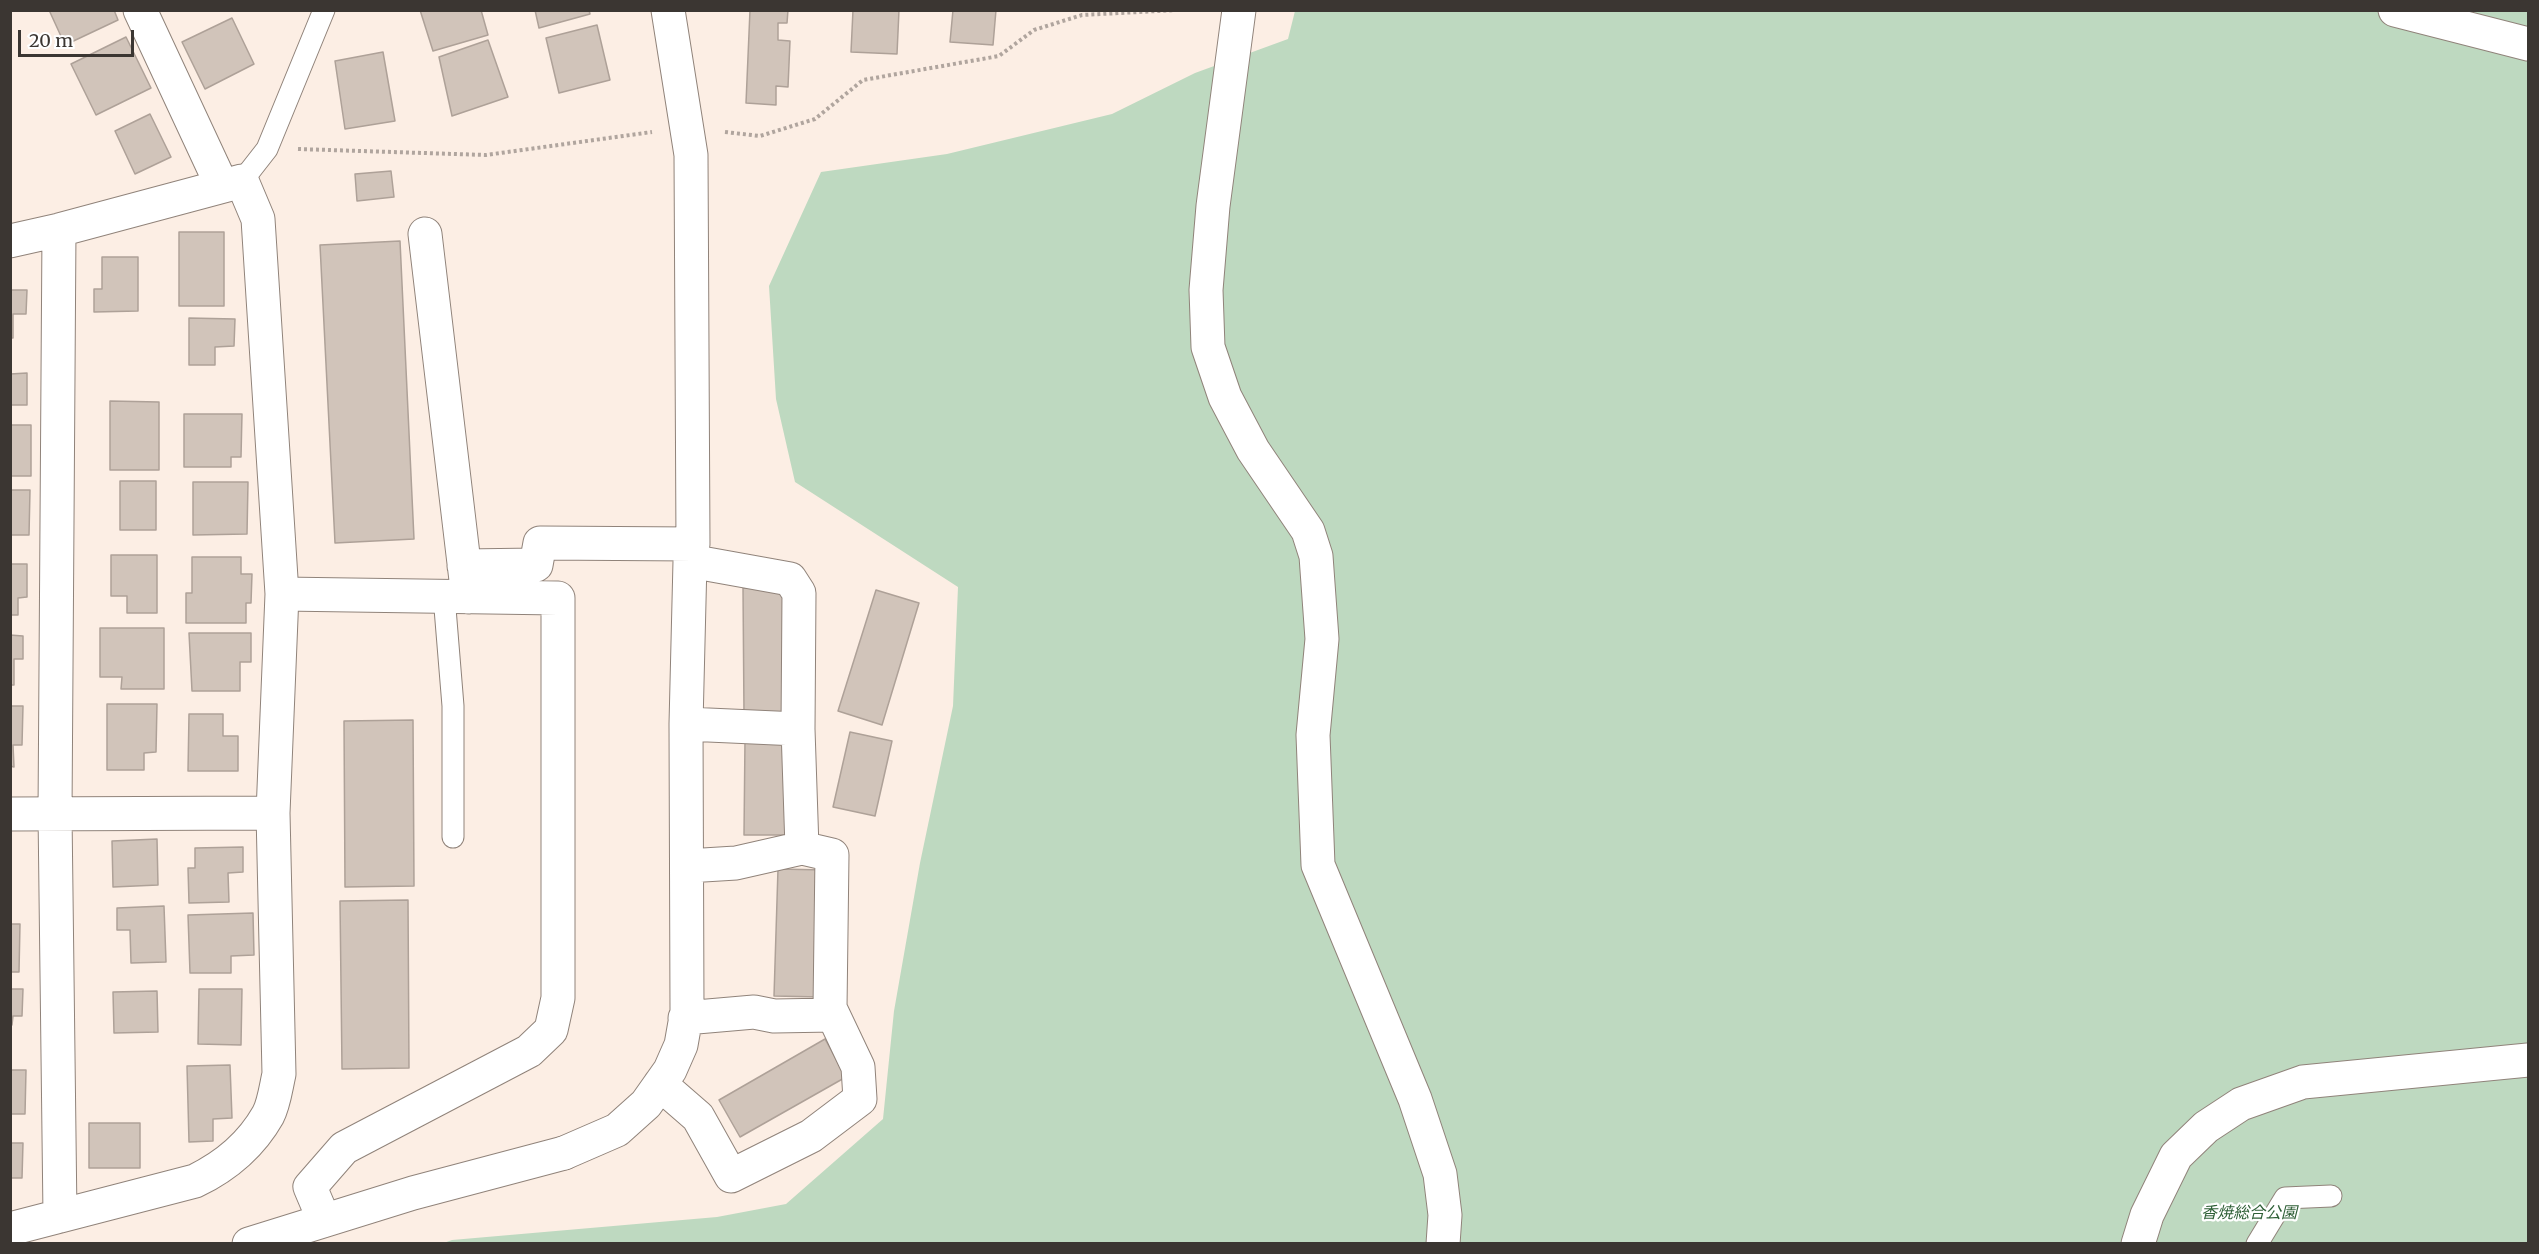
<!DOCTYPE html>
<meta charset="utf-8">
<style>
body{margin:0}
#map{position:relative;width:2539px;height:1254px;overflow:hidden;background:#fceee4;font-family:Merriweather,serif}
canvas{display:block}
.frame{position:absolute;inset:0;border:12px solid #3b3632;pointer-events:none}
.scale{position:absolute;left:18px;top:30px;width:116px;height:27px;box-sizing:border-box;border:3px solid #3b3632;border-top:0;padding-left:8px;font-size:18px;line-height:21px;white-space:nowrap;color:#3b3632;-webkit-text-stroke:4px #fff;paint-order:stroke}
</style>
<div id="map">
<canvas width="2539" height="1254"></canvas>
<div class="frame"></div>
<div class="scale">20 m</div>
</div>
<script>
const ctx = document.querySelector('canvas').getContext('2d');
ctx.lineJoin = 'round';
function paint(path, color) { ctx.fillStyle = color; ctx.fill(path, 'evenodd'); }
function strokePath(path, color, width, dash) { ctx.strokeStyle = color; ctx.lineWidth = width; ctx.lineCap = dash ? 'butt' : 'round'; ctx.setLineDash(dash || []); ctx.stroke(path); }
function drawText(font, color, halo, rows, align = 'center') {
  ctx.font = font + ' Merriweather,"Noto Sans JP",serif'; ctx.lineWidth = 4.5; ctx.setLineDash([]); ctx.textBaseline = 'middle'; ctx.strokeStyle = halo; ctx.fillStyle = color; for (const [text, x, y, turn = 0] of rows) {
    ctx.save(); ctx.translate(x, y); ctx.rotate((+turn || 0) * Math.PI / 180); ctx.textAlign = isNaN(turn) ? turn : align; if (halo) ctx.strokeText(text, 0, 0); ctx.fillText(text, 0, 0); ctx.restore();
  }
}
const green = new Path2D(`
 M1295,11H2528V1243L441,1244L452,1240L717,1217L786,1204L883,1119L894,1011L920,863L953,706L958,587L795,482L776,399L769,286L821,172L947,154L1112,114L1195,73L1288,39Z`);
const building = new Path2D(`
 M49,10H114L118,20L65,45Z
 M420,10H481L488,35L433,51Z
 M535,10H589L590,14L539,28Z
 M750,10H788L787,23H778V40L790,41L788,87L776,86V105L746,103Z
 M853,10H899L897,54L851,52Z
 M953,10H996L993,45L950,42Z
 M232,18L254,64L205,89L182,42Z
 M597,25L610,80L559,93L546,38Z
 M126,37L151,88L96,115L71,64Z
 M488,40L508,97L452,116L439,57Z
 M383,52L395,121L345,129L335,61Z
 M150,114L171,157L135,174L115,131Z
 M391,171L394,197L357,201L355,174Z
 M179,232H224V306H179Z
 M400,241L414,539L335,543L320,245Z
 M102,257H138V311L94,312V289H102Z
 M10,290H27L26,314H13V338H10Z
 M189,318L235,319L234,346L215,347V365H189Z
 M27,373V405H10V374Z
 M110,401L159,402V470H110Z
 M184,414H242L241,457H231V467H184Z
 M10,425H31V476H10Z
 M120,481H156V530H120Z
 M193,482H248L247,534L193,535Z
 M10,490H30L29,535H10Z
 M111,555H157V613H127V596H111Z
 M192,557H241V574H252L251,603H246V623H186V593H192Z
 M10,564H27V597L18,598V615H10Z
 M743,588H788V715H744Z
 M876,590L919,603L882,725L838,711Z
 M100,628H164V689H121L122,677H100Z
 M189,633H251V662H240V691H192Z
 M10,635L23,636V659H14V685H10Z
 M107,704H157L156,752L144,753V770H107Z
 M10,706H23L22,745H13L14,767L10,766Z
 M189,714H223V736H238V771H188Z
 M413,720L414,886L345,887L344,721Z
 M850,732L892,741L875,816L833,807Z
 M745,739H789L787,835H744Z
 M10,837H11V905H10Z
 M157,839L158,885L113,887L112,841Z
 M243,847V872L228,873L229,902L189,903L188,868H195V848Z
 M778,869L824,870L820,997L774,996Z
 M408,900L409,1068L342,1069L340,901Z
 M164,906L166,962L131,963L130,930H117V908Z
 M253,913L254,955L231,956V973H190L188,915Z
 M10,924H20L19,972H10Z
 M10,989H23L22,1016H13L12,1025Z
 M199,989H242L241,1045L198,1044Z
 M157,991L158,1032L114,1033L113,992Z
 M825,1039L846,1077L740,1137L719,1100Z
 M230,1065L232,1118L213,1119V1141L189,1142L187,1066Z
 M10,1070H26L25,1114H10Z
 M89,1123H140V1168H89Z
 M10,1143H23L22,1178H10Z`);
const path = new Path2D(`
 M725,132L760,136L815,119L863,80L999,56L1034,30L1082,15L1177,10
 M298,149L486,155L652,132`);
const service = new Path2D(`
 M242,181L267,149L324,10
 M444,596L453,706V837
 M2257,1244L2285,1198L2331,1196`);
const minor = new Path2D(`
 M140,10L222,186
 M1239,10L1213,206L1206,290L1208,347L1225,397L1253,450L1308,531L1316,556L1322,639L1313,735L1318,865L1415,1099L1440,1174L1445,1215L1443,1244
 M59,230L55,813L60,1216
 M425,234L468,597
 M10,241L59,230L242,181L258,219L282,594L273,813L279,1074C276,1087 274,1104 268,1115C251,1145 226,1166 195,1181L10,1229
 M464,566L536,565L540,543L693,544
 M282,594L558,598V998L551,1030L529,1051L344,1148L310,1187L324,1220
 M686,724L798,729
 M10,814L273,813
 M687,866L736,863L802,848L798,729L799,593L790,579L690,561
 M685,1018L754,1012L774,1016L833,1015
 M660,1084L698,1117L731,1176L811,1136L860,1099L858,1067L830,1008L832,855L802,848
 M564,1153L617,1130L646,1104L670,1070L681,1045L687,1011L686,724L690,561L693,544L691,155L668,10`);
const tertiary = new Path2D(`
 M249,1244L413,1193L564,1153
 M2138,1244L2147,1215L2176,1156L2206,1127L2241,1104L2303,1082L2528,1060`);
const secondary = new Path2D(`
 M2395,10L2528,44`);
const parkNames = [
 ["香焼総合公園",2249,1213]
];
paint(green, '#bed9c0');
paint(building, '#d1c4ba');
strokePath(building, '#aea198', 1.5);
strokePath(service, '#90837a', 23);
strokePath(minor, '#90837a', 35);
strokePath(tertiary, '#90837a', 35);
strokePath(secondary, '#90837a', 35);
strokePath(path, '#b0a59e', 4, [3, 3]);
strokePath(service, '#fff', 21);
strokePath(minor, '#fff', 33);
strokePath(tertiary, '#fff', 33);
strokePath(secondary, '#fff', 33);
drawText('italic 16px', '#2e5f36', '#fff', parkNames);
</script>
